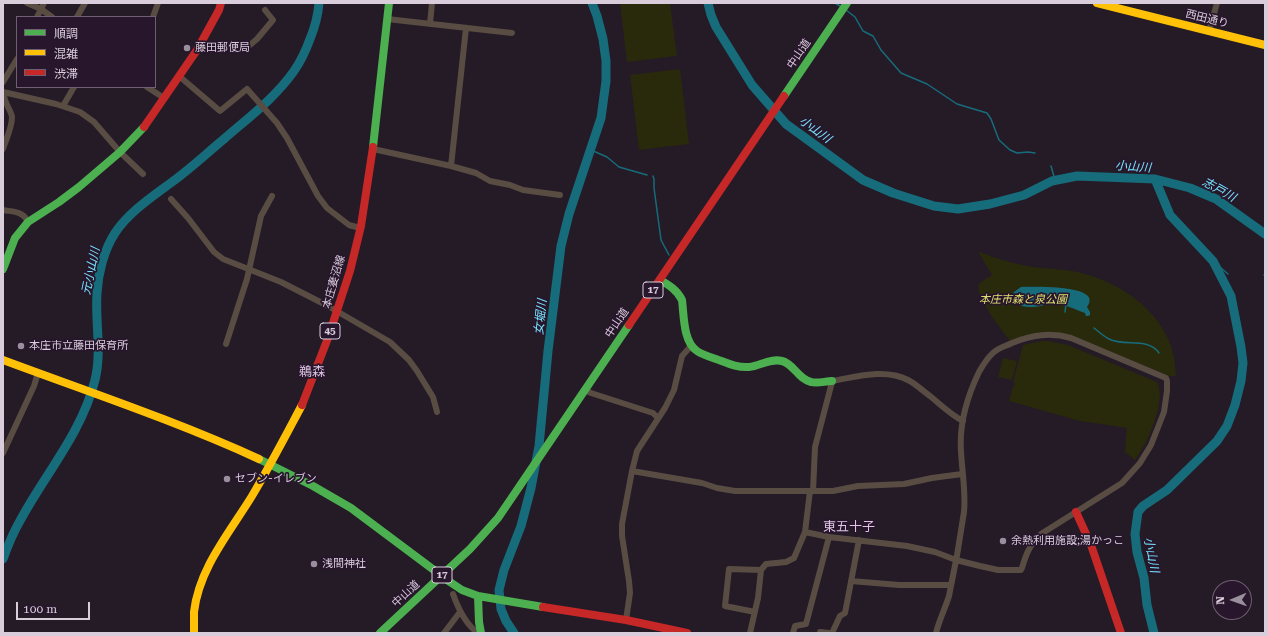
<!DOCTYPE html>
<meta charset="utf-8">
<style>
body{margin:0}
#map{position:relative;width:1268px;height:636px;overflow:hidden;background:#241b27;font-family:"Roboto Serif","Noto Sans JP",serif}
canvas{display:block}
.frame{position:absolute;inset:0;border:4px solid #d9cddc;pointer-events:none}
.legend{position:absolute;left:16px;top:16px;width:140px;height:72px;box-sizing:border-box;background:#28162c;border:1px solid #6f5f72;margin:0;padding:5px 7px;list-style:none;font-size:12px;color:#d9cddc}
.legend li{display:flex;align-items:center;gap:8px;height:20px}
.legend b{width:20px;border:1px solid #6f5f72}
.north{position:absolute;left:1212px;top:580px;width:40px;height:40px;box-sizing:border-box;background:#28162c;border:1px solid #6f5f72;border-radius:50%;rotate:268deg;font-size:11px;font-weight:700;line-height:16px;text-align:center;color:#d9cddc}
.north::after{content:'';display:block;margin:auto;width:14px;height:18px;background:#9a8f9d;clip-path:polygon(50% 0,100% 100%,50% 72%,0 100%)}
.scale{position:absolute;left:16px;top:602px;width:74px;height:18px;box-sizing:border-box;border:2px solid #d9cddc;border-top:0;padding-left:5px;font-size:12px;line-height:14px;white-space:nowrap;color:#d9cddc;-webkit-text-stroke:3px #28162c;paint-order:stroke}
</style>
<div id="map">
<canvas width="1268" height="636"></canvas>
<div class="frame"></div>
<ul class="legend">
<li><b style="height:5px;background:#4caf50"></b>順調</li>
<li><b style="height:5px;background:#ffc107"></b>混雑</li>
<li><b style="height:5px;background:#c62828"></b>渋滞</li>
</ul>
<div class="north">N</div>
<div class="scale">100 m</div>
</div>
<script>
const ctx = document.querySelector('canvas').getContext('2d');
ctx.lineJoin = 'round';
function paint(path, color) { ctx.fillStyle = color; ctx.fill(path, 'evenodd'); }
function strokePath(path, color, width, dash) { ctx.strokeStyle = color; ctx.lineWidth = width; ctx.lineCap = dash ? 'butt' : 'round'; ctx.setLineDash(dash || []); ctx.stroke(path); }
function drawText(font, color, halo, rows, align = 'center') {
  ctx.font = font + ' "Roboto Serif","Noto Sans JP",serif'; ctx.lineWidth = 3.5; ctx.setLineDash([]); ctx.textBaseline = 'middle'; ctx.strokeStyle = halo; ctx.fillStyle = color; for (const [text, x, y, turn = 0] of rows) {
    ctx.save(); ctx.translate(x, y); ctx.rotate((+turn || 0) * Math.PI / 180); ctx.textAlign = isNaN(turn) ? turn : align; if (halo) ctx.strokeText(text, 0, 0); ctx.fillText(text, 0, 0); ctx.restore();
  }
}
const green = new Path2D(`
 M620,3H670L677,56L627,62Z
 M680,69L689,144L639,150L630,75Z
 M980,252C997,259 1015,264 1033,267C1050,269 1068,269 1085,274C1121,284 1158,309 1171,346C1174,355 1175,365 1176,376H1169L1070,335L1045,332L1037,333L1010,341C1003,332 974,295 979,284C981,281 988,278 992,275L980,255L979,253Z
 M1041,341H1048L1068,345L1157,382C1167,401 1147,445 1135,460L1125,452V449L1127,428L1080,421L1009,401L1013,386H1014L1015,383L1013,382L1023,345Z
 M1003,358L1017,361L1012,380L998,377Z`);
const water = new Path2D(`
 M1021,287C1030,287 1105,284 1087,307L1090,312V315L1088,316H1086L1085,313C1076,310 1067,305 1057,304C1044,303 1028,312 1017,303C1012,299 1012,297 1014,292Z`);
const stream = new Path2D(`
 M835,3L840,6
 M846,10L855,17L863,31L873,36L881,50L901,73L927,84L957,104L987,113L991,119L999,140L1010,150L1017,153L1028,152L1035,153
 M591,150L607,157L619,167L647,175
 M1051,166L1055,180
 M653,176L654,179V188L661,240L669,255
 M1213,261L1228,274
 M1264,275L1265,276
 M1065,312L1066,304
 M1094,328C1098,331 1103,336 1109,339C1125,347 1148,337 1159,353`);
const river = new Path2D(`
 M708,3L711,15L716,27L752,85L786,124L863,180L893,193L934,206L958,209L990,204L1024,195L1052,181L1077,176L1155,179L1190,188L1216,199L1265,234
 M3,559C8,545 14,531 21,519C46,473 82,432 95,380C102,352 95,322 97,293C98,273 104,250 115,233C129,212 152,197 172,182C190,169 207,153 224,139C248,118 275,98 294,71C301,61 306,50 310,39C315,27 318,15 319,3
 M514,633L506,621L501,609L499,590L504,570L521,526L531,488L539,446L548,351L561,246L569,214L601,118L606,81V61L603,39L597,16L592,3
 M1154,633L1147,605L1144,578L1137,552L1135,534L1138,512L1143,506L1167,490L1217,441L1227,426L1235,405L1241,381L1243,363L1241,347L1231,296L1213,261L1170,215L1155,179`);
const street = new Path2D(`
 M27,3L41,9L52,17
 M37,17L44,3
 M77,17L85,3
 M153,17L158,3
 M387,19L512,33
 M430,24L432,3
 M1209,31L1217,3
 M250,45L257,39L273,20L265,10
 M179,76L220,111L247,89L277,123L287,138L318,196L327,208L349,225L360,228
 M3,82L17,59
 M147,87L164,98
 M3,92L56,104L80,112L94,122L120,152L143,174
 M63,106L74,87
 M3,149C6,139 12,128 12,117C11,109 3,102 4,93
 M373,149L451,166L476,173L490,181L510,185L523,190L560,195
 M451,166L466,28
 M171,199L188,218L214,252L223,259L281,282L328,306L390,342L409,360L417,371L433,397L437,412
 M3,210C14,212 23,211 28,222
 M226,344L247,279L261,216L272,196
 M585,390L591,393L653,413L658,418
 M3,453L34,386L38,373
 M632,471L702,483L717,488L735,491H833L858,486L904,484L932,478L962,474
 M813,491L815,447L831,386L832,381C856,377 885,368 908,380C916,384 923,391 930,396C941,405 951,415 963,421
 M805,532L829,537L907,546L935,552L956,560L980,566L998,570H1021L1022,568C1026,554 1030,544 1041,534L1122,483L1140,463L1151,445L1164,412L1167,391V381L1166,378L1071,338C1050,332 1032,335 1012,343C1006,346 998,348 993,353C987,358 983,365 979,372C967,397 959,423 961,451C962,472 966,492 964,512C960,540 955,568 949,596C945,609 939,620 936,633
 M851,581L899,585H951
 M453,594C458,608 465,624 478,633
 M755,612L725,606L729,569L761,570
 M626,620L630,593L629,581L622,536V524L632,471L637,451L665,408L674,390L682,356L691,346
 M444,633L460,612
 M750,633L758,598L761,570L766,564L786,562L794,558L805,532L810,491
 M793,633L795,626L806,624L829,537
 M820,633V632L829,633
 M832,633L840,616L845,613L859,540`);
const fast = new Path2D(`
 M784,96L847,3
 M373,147L389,3
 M3,269L15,238L28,222L59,202L79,187L120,152L144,127
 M660,280C669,285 677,290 682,300C684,315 683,342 697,351C703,355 710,357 716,359C727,363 737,368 749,367C760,366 770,358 782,361C794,364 798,379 811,382C818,384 825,381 832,381
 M259,459L313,486L351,508L450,582L462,590L478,596L543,607
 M478,596L479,622L481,633
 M380,633L470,549L498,518L629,325`);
const slow = new Path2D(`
 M1097,3L1265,45
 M3,360C89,392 176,421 259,459
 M194,633C194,626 194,619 194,612C199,568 230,532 252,496C270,466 286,435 302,405`);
const jam = new Path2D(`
 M144,127L197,50L219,10L221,3
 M629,325L784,96
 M302,405L328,338L350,271L361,226L373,147
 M1076,512L1091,545L1121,633
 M543,607L626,620L687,633`);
const markers = [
 [187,48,4,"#9a8f9d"],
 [21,346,4,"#9a8f9d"],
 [227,479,4,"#9a8f9d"],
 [1003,541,4,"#9a8f9d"],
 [314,564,4,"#9a8f9d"]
];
const shields = [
 [653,290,20],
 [330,331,20],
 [442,575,20]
];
const shieldNames = [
 ["17",653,290],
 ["45",330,331],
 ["17",442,575]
];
const streetNames = [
 ["西田通り",1207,19,14],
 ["中山道",799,54,-56],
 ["本庄妻沼線",334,282,-74],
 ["中山道",617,323,-56],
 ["中山道",406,594,-43]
];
const poiNames = [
 ["藤田郵便局",195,48],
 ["本庄市立藤田保育所",29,346],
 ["セブン-イレブン",235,479],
 ["余熱利用施設;湯かっこ",1011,541],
 ["浅間神社",322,564]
];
const parkNames = [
 ["本庄市森と泉公園",1023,300]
];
const waterNames = [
 ["小山川",815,130,36],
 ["小山川",1133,167,4],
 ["志戸川",1219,190,29],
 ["元小山川",91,271,-78],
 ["女堀川",541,317,-84],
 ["小山川",1151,555,79]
];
const quarterNames = [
 ["鵜森",312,372],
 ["東五十子",849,527]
];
paint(green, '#29290c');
paint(water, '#176c7c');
strokePath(stream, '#176c7c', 1.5);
strokePath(river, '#176c7c', 9);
strokePath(street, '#594d43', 6);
strokePath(fast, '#4caf50', 8);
strokePath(slow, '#ffc107', 8);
strokePath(jam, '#c62828', 8);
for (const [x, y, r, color] of markers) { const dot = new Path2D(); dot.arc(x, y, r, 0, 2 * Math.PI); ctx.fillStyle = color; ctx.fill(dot); strokePath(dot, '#28162c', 1.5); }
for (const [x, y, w] of shields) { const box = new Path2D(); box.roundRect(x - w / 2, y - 8, w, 16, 3); ctx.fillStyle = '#28162c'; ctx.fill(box); strokePath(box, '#d9cddc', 1); }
drawText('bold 10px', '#d9cddc', null, shieldNames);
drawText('11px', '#d9cddc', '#28162c', streetNames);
drawText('11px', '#d9cddc', '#28162c', poiNames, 'left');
drawText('italic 11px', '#dde070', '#28162c', parkNames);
drawText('italic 12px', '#74e6fd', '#28162c', waterNames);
drawText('13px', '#ddc5e3', '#28162c', quarterNames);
</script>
